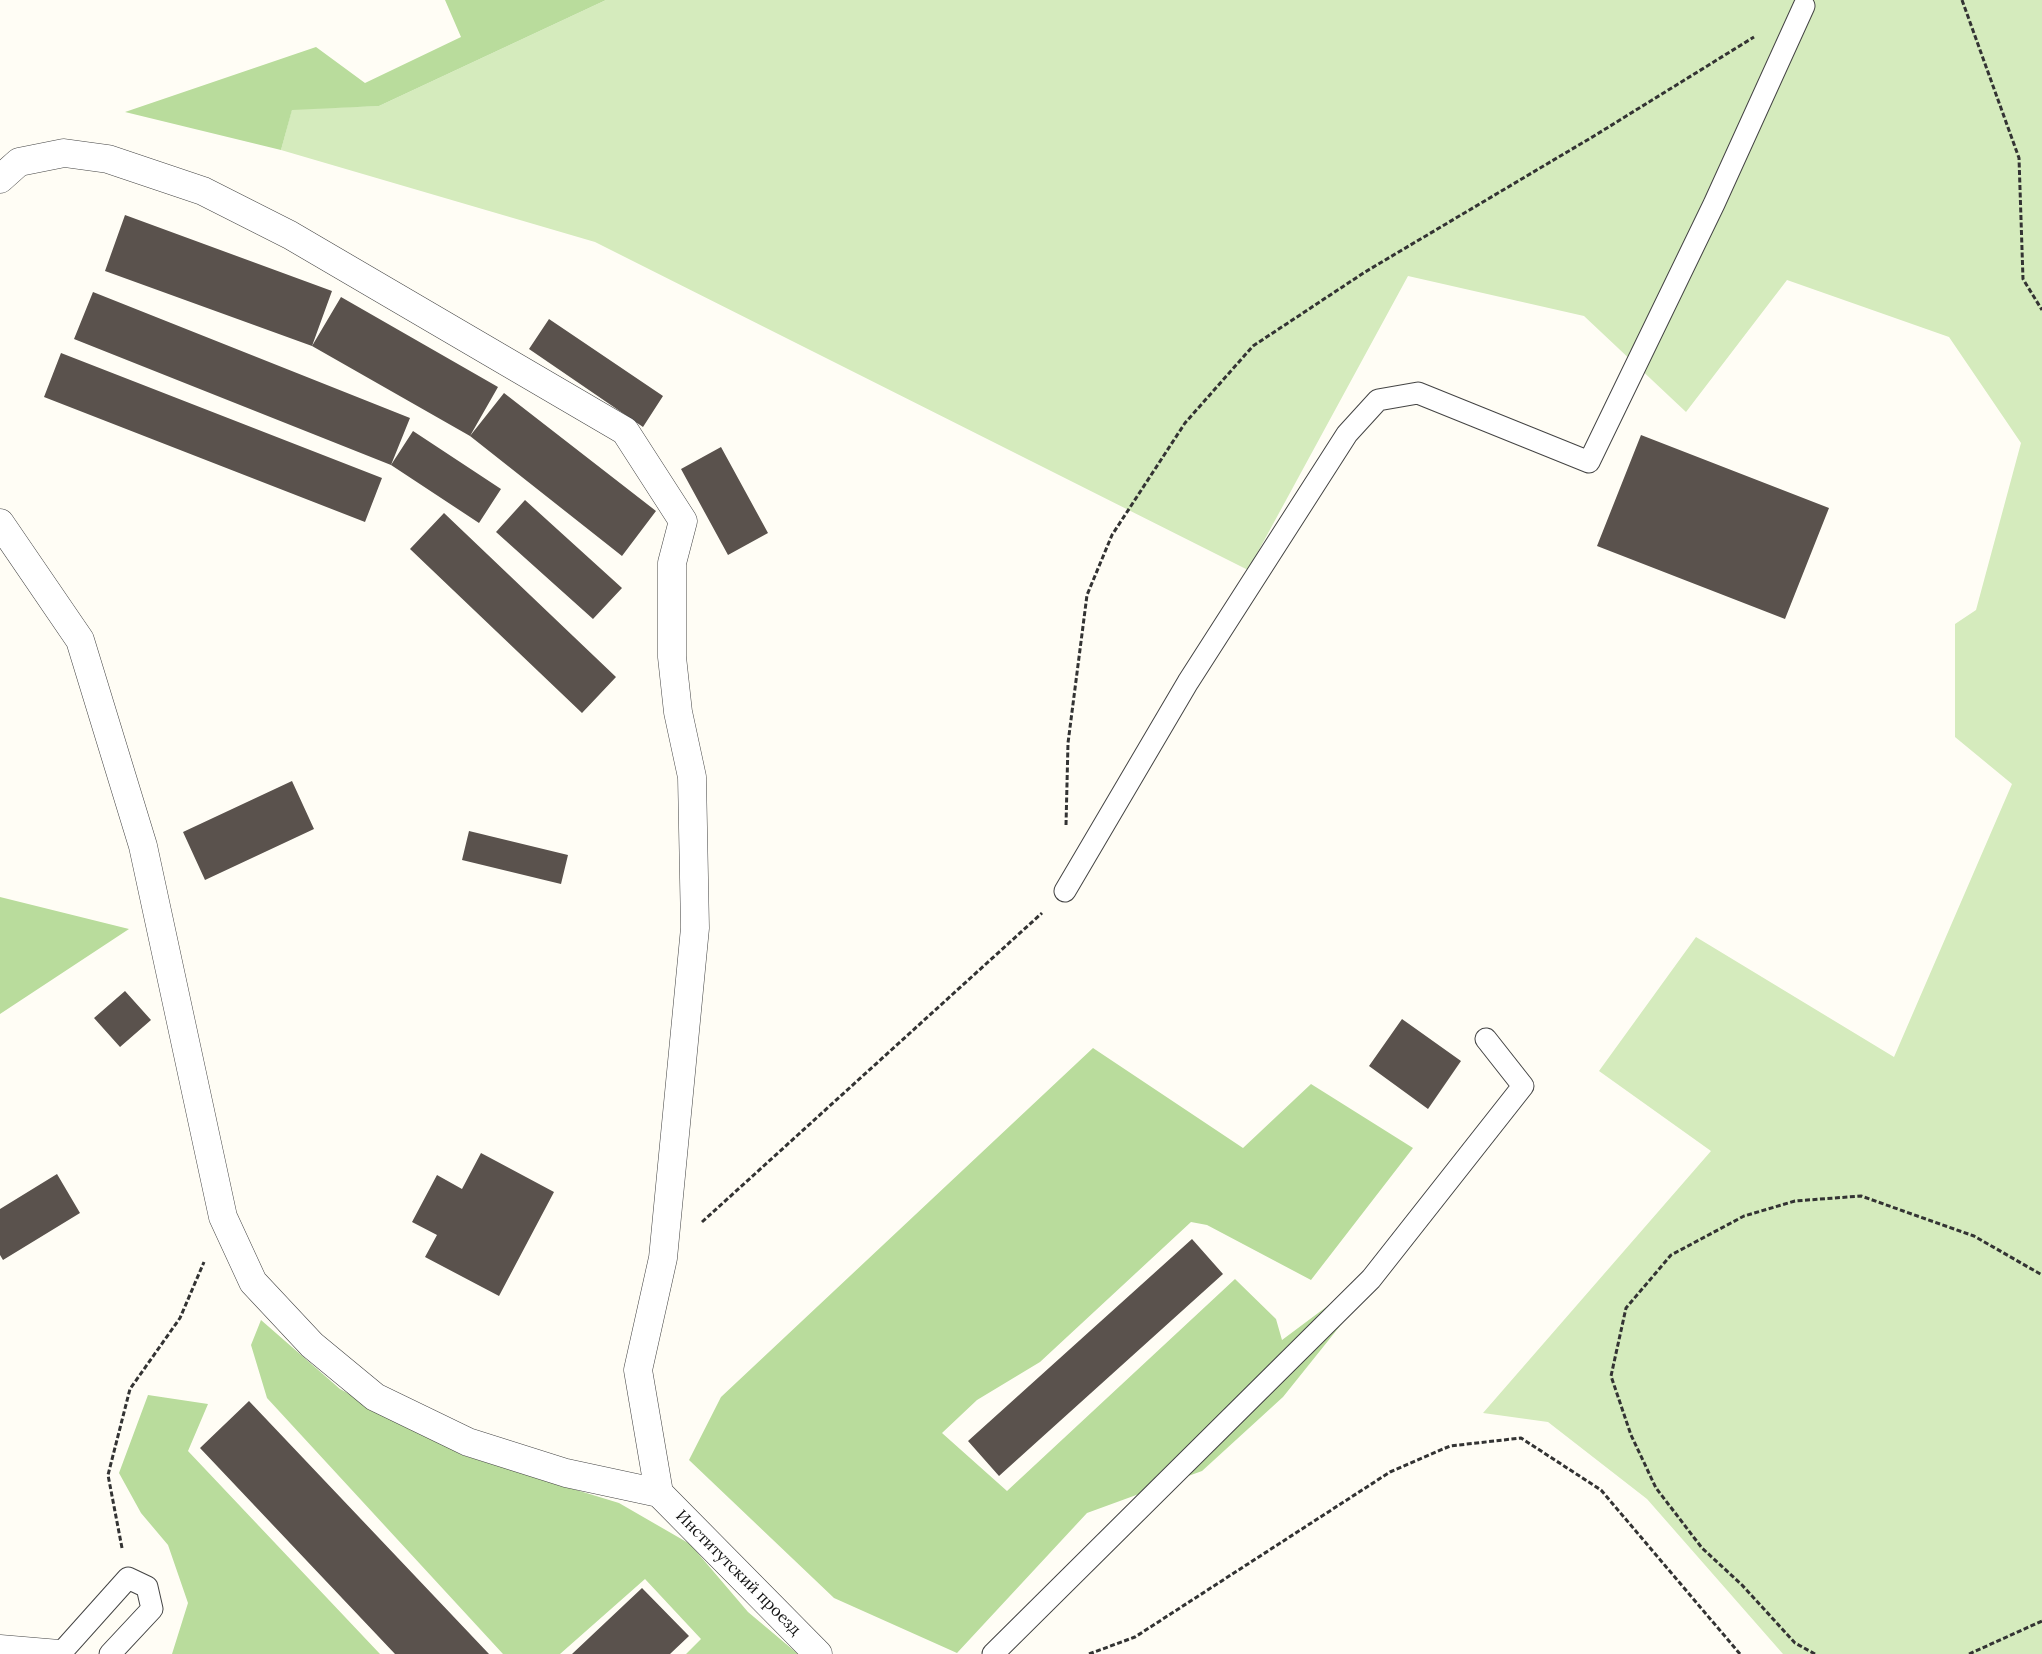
<!DOCTYPE html>
<meta charset="utf-8">
<style>
body{margin:0}
canvas{display:block;background:#fffdf5}
</style>
<canvas width="2042" height="1654"></canvas>
<script>
const ctx = document.querySelector('canvas').getContext('2d');
ctx.lineJoin = 'round';
function paint(path, color) { ctx.fillStyle = color; ctx.fill(path, 'evenodd'); }
function strokePath(path, color, width, dash) { ctx.strokeStyle = color; ctx.lineWidth = width; ctx.lineCap = dash ? 'butt' : 'round'; ctx.setLineDash(dash || []); ctx.stroke(path); }
function drawText(font, color, halo, rows, align = 'center') {
  ctx.font = font + ' Lora,serif'; ctx.lineWidth = 5; ctx.setLineDash([]); ctx.textBaseline = 'middle'; ctx.strokeStyle = halo; ctx.fillStyle = color; for (const [text, x, y, turn = 0] of rows) {
    ctx.save(); ctx.translate(x, y); ctx.rotate((+turn || 0) * Math.PI / 180); ctx.textAlign = isNaN(turn) ? turn : align; if (halo) ctx.strokeText(text, 0, 0); ctx.fillText(text, 0, 0); ctx.restore();
  }
}
const green = new Path2D(`
 M606,0H2042V1654H1783L1647,1499L1548,1422L1483,1413L1711,1151L1599,1071L1696,937L1894,1057L2012,784L1955,737V624L1976,610L2021,443L1949,337L1787,280L1686,412L1584,316L1408,276L1248,570L595,242L281,150L292,109L379,106Z`);
const forest = new Path2D(`
 M445,0H606L379,106L292,110L281,150L125,112L316,47L365,83L461,37Z
 M0,897L129,929L0,1014Z
 M1093,1048L1243,1148L1311,1084L1413,1148L1311,1280L1207,1225L1191,1222L1040,1362L977,1400L942,1433L1007,1491L1235,1279L1276,1319L1282,1340L1361,1281L1360,1301L1283,1397L1202,1471L1087,1513L957,1653L834,1598L689,1460L721,1397Z
 M261,1320L340,1389L462,1455L619,1503L690,1544L748,1612L798,1654H686L701,1639L645,1579L560,1654H503L267,1398L251,1345Z
 M148,1395L208,1404L188,1451L380,1654H172L188,1603L168,1545L141,1513L119,1473Z`);
const building = new Path2D(`
 M125,215L332,291L312,346L105,271Z
 M93,292L410,418L391,465L413,431L501,489L479,523L391,465L74,339Z
 M341,297L498,387L470,436L312,346Z
 M549,319L663,396L643,427L529,349Z
 M61,353L382,478L365,522L44,397Z
 M504,393L656,511L622,556L470,436Z
 M1641,435L1829,508L1785,619L1597,546Z
 M721,447L768,533L728,555L681,469Z
 M525,500L622,588L593,619L496,532Z
 M444,513L616,677L582,713L410,549Z
 M292,781L314,829L205,880L183,832Z
 M469,831L568,855L561,884L462,860Z
 M125,991L151,1020L120,1047L94,1018Z
 M1402,1019L1461,1061L1428,1109L1369,1066Z
 M481,1153L554,1192L499,1296L425,1257L437,1235L412,1222L437,1175L462,1189Z
 M57,1174L80,1213L3,1260L0,1255V1209Z
 M1192,1239L1223,1274L999,1476L968,1441Z
 M249,1401L489,1654H395L200,1448Z
 M642,1588L689,1636L670,1654H572Z`);
const path = new Path2D(`
 M1962,0L2019,158L2023,279L2042,310
 M1066,825L1068,743L1087,595L1112,535L1185,423L1253,346L1365,272L1594,136L1754,37
 M702,1222L1042,913
 M122,1548L108,1475L130,1389L180,1318L204,1262
 M1089,1654L1135,1637L1390,1472L1450,1446L1521,1438L1601,1490L1740,1654
 M1815,1654L1795,1643L1742,1585L1702,1548L1656,1488L1631,1435L1611,1376L1626,1308L1671,1255L1744,1216L1795,1201L1861,1196L1974,1236L2042,1275
 M1969,1654L2042,1621`);
const lane = new Path2D(`
 M1065,891L1188,682L1347,434L1378,400L1418,393L1589,462L1714,204L1804,6
 M60,1654L128,1578L147,1587L152,1609L110,1654
 M993,1654L1371,1279L1523,1086L1486,1039`);
const street = new Path2D(`
 M0,179L19,162L64,153L108,159L203,191L290,235L625,431L683,521L672,563V657L678,712L692,777L695,928L663,1258L638,1370L659,1493
 M0,523L80,640L143,846L223,1217L253,1282L312,1345L375,1397L468,1442L566,1473L659,1493
 M659,1493L818,1654
 M0,1649L59,1654`);
const streetNames = [
 ["Институтский проезд",738,1573,45]
];
paint(green, '#d5ebbd');
paint(forest, '#b9dc9c');
paint(building, '#5a524d');
strokePath(lane, '#444', 23);
strokePath(street, '#444', 29);
strokePath(path, '#333', 3, [5, 2.5]);
strokePath(lane, '#fff', 21);
strokePath(street, '#fff', 28);
drawText('16px', '#111', '#fff', streetNames);
</script>
